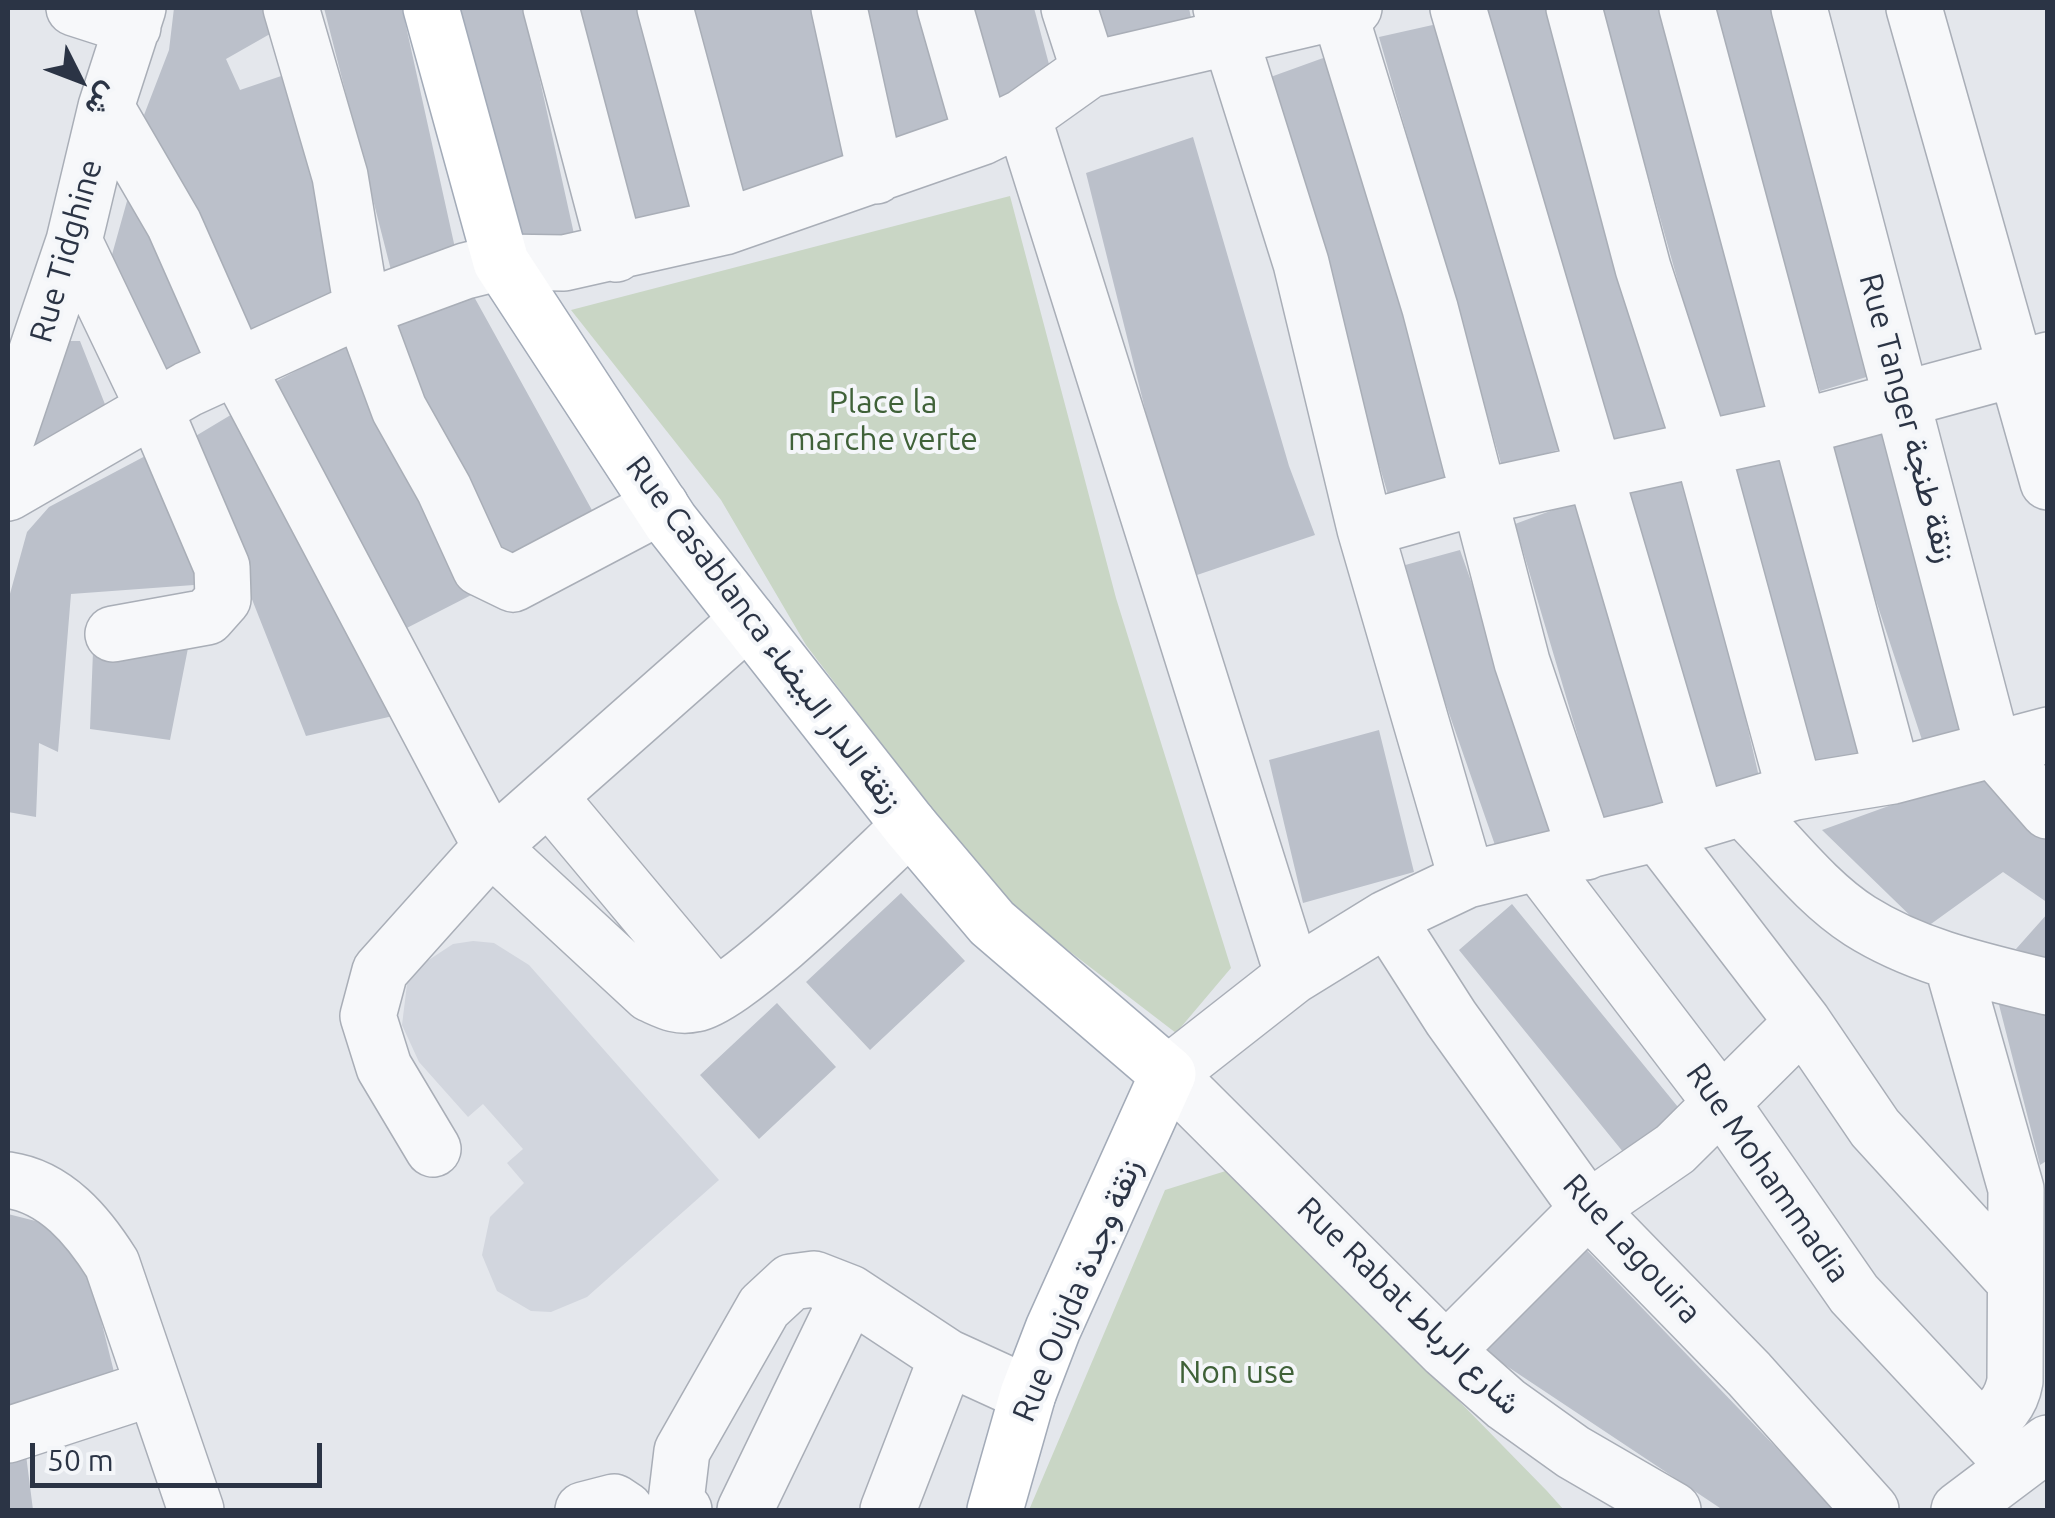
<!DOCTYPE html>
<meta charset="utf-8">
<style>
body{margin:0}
#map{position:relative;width:2055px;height:1518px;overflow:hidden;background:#e4e7ec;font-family:Ubuntu,Vazirmatn,sans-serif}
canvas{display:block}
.frame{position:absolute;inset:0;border:10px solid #2b3445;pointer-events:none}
.north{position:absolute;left:30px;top:30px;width:100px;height:100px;-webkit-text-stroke:8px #f4f6f9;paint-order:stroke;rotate:132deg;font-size:28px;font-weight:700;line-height:40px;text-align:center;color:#2b3445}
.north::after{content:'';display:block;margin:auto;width:35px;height:45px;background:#2b3445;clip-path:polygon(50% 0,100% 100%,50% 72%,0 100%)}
.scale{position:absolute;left:30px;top:1443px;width:292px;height:45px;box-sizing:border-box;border:5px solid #2b3445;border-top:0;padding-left:12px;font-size:30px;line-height:35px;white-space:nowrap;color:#2b3445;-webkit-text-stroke:8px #f4f6f9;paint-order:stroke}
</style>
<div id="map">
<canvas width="2055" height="1518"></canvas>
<div class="frame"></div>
<div class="north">ش</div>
<div class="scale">50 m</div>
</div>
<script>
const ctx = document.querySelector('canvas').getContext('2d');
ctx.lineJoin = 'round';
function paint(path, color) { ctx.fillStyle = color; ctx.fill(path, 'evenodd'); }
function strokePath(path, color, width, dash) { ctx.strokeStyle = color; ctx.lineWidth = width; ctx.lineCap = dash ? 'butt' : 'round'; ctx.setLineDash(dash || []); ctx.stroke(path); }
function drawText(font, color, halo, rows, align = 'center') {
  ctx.font = font + ' Ubuntu,Vazirmatn,sans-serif'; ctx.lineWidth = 8; ctx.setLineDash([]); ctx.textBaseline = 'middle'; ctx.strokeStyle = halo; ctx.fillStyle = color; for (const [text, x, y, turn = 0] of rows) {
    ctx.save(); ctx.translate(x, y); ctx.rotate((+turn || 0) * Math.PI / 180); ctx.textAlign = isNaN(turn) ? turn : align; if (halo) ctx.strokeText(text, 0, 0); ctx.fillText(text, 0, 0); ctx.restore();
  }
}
const built = new Path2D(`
 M473,941L494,943L529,965L719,1180L587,1297L551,1312L531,1311L497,1291L482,1255L490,1217L524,1183L507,1163L523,1149L483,1104L468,1117L419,1062L402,1025L407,984L418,967L453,944Z`);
const green = new Path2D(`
 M1010,196L1116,598L1231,968L1176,1033L996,895L806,645L721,500L571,310Z
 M1232,1169L1547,1491L1564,1510H1029L1165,1190Z`);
const building = new Path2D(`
 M174,8H272L277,30L226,59L240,90L293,72L352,283L252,353L144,115L169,50Z
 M324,8H402L457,257L393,278Z
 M460,8H524L576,243L521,257Z
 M563,8H638L696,209L622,234Z
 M675,8H810L849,159L722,202Z
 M851,8H928L964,128L892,150Z
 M973,8H1034L1054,83L1001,103Z
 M1085,8H1189L1193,28L1096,53Z
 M1482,8H1557L1670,430L1605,445Z
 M1601,8H1678L1778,403L1716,417Z
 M1711,8H1784L1883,372L1820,391Z
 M1446,22L1577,444L1502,467L1379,37Z
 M1337,53L1461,492L1394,515L1265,79Z
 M1193,137L1289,466L1315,535L1197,575L1168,501L1086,173Z
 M134,176L226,357L163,384L108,269Z
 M467,284L598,521L506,573L379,327Z
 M56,341H80L112,422L13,473Z
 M351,342L483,589L397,633L275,382Z
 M249,404L393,716L306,736L189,440Z
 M1889,412L1968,726L1924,746L1822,437Z
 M1790,443L1880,751L1815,763L1726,461Z
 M166,445L221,583L71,594L58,752L39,743L36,817L8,812V601L27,532L49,507Z
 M1688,471L1760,781L1708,802L1620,495Z
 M1588,497L1672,817L1607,835L1515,524Z
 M1460,550L1564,844L1503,868L1398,567Z
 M189,643L170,740L90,729L93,651Z
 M1379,730L1414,872L1303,903L1269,760Z
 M2000,766L2048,823V903L2003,872L1924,929L1822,830Z
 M901,893L965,961L870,1050L806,982Z
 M1512,904L1687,1118L1632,1163L1459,950Z
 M2048,913V961L2016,949Z
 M1997,997L2048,1009V1160L2040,1165Z
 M777,1003L836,1067L759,1139L700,1075Z
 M8,1214L79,1232L115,1376L8,1410Z
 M1575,1238L1836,1510H1723L1478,1347Z
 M24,1439L33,1510H8V1446Z`);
const minor = new Path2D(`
 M74,8L133,27
 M291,8L340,176L362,309L399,409L444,489L480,568L513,584L661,506
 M551,8L616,254
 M665,8L724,227
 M839,8L876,176
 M945,8L982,137
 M1069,8L1089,70
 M1221,8L1301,263L1365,529L1467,880
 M1338,8L1430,308L1522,662L1586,852
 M1458,8L1697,820
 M1574,8L1643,268L1702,450L1795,792
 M1687,8L1893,776
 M1799,8L1993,748L2048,811
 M1914,8L2048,482
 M106,107L174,224L238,369L491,847L650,994C666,1001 677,1008 695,1004C738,996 871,862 910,826
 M1023,117L1293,976
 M74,241L155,410L222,567L223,599L207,617L113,634
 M8,436L74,241L106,107L138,8
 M8,493L188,389L362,309L465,271L501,262L564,263L724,227L982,137L1023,117L1089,70L1354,8
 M1365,529L1479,497L1797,428L2048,360
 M550,798L714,994
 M1744,809C1781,846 1816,893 1860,921C1917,957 1983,971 2048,987
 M1658,833L1803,1022L1875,1128L2012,1278
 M1539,864L1722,1104L1854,1294L2016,1467
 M1387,918L1451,1018L1588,1209L1749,1374L1871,1510
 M1952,963L2016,1189L2015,1381C2011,1404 1999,1414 1981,1428
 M433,1149L384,1067L368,1016L380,971L491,847L748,620
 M8,1180C56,1187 88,1226 112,1264L196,1510
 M1446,1351L1588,1209L1675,1149L1803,1022
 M8,1435L152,1388
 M583,1510L614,1502L626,1510
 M684,1510L676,1501L682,1451L764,1307L791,1282L814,1279L850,1293L947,1357L1028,1394
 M745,1510L850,1293
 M888,1510L947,1357
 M1673,1510L1573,1452L1506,1404L1446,1351L1168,1074L1293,976L1387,918L1467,880L1658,833L1795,792L1893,776L2048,735
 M1959,1510L2048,1443`);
const major = new Path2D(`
 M431,8L501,262L671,522L910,826L992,923L1168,1074L1053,1329L1028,1394L995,1510`);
const streetNames = [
 ["Rue Tidghine",66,251,-74],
 ["Rue Tanger زنقة طنجة",1908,418,75],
 ["Rue Casablanca زنقة الدار البيضاء",764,634,53],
 ["Rue Mohammadia",1768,1173,55],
 ["Rue Lagouira",1632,1249,48],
 ["Rue Oujda زنقة وجدة",1077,1290,-67],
 ["Rue Rabat شارع الرباط",1409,1306,44]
];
const parkNames = [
 ["Place la",883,402],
 ["marche verte",883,439],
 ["Non use",1237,1372]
];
paint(built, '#d2d6de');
paint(green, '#c9d6c5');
paint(building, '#bbc0ca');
strokePath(minor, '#a9aeb7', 58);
strokePath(major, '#a3abb8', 58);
strokePath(minor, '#f7f8fa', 55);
strokePath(major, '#fff', 55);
drawText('32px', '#2b3445', '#f4f6f9', streetNames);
drawText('32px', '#3f6138', '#f4f6f9', parkNames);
</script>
